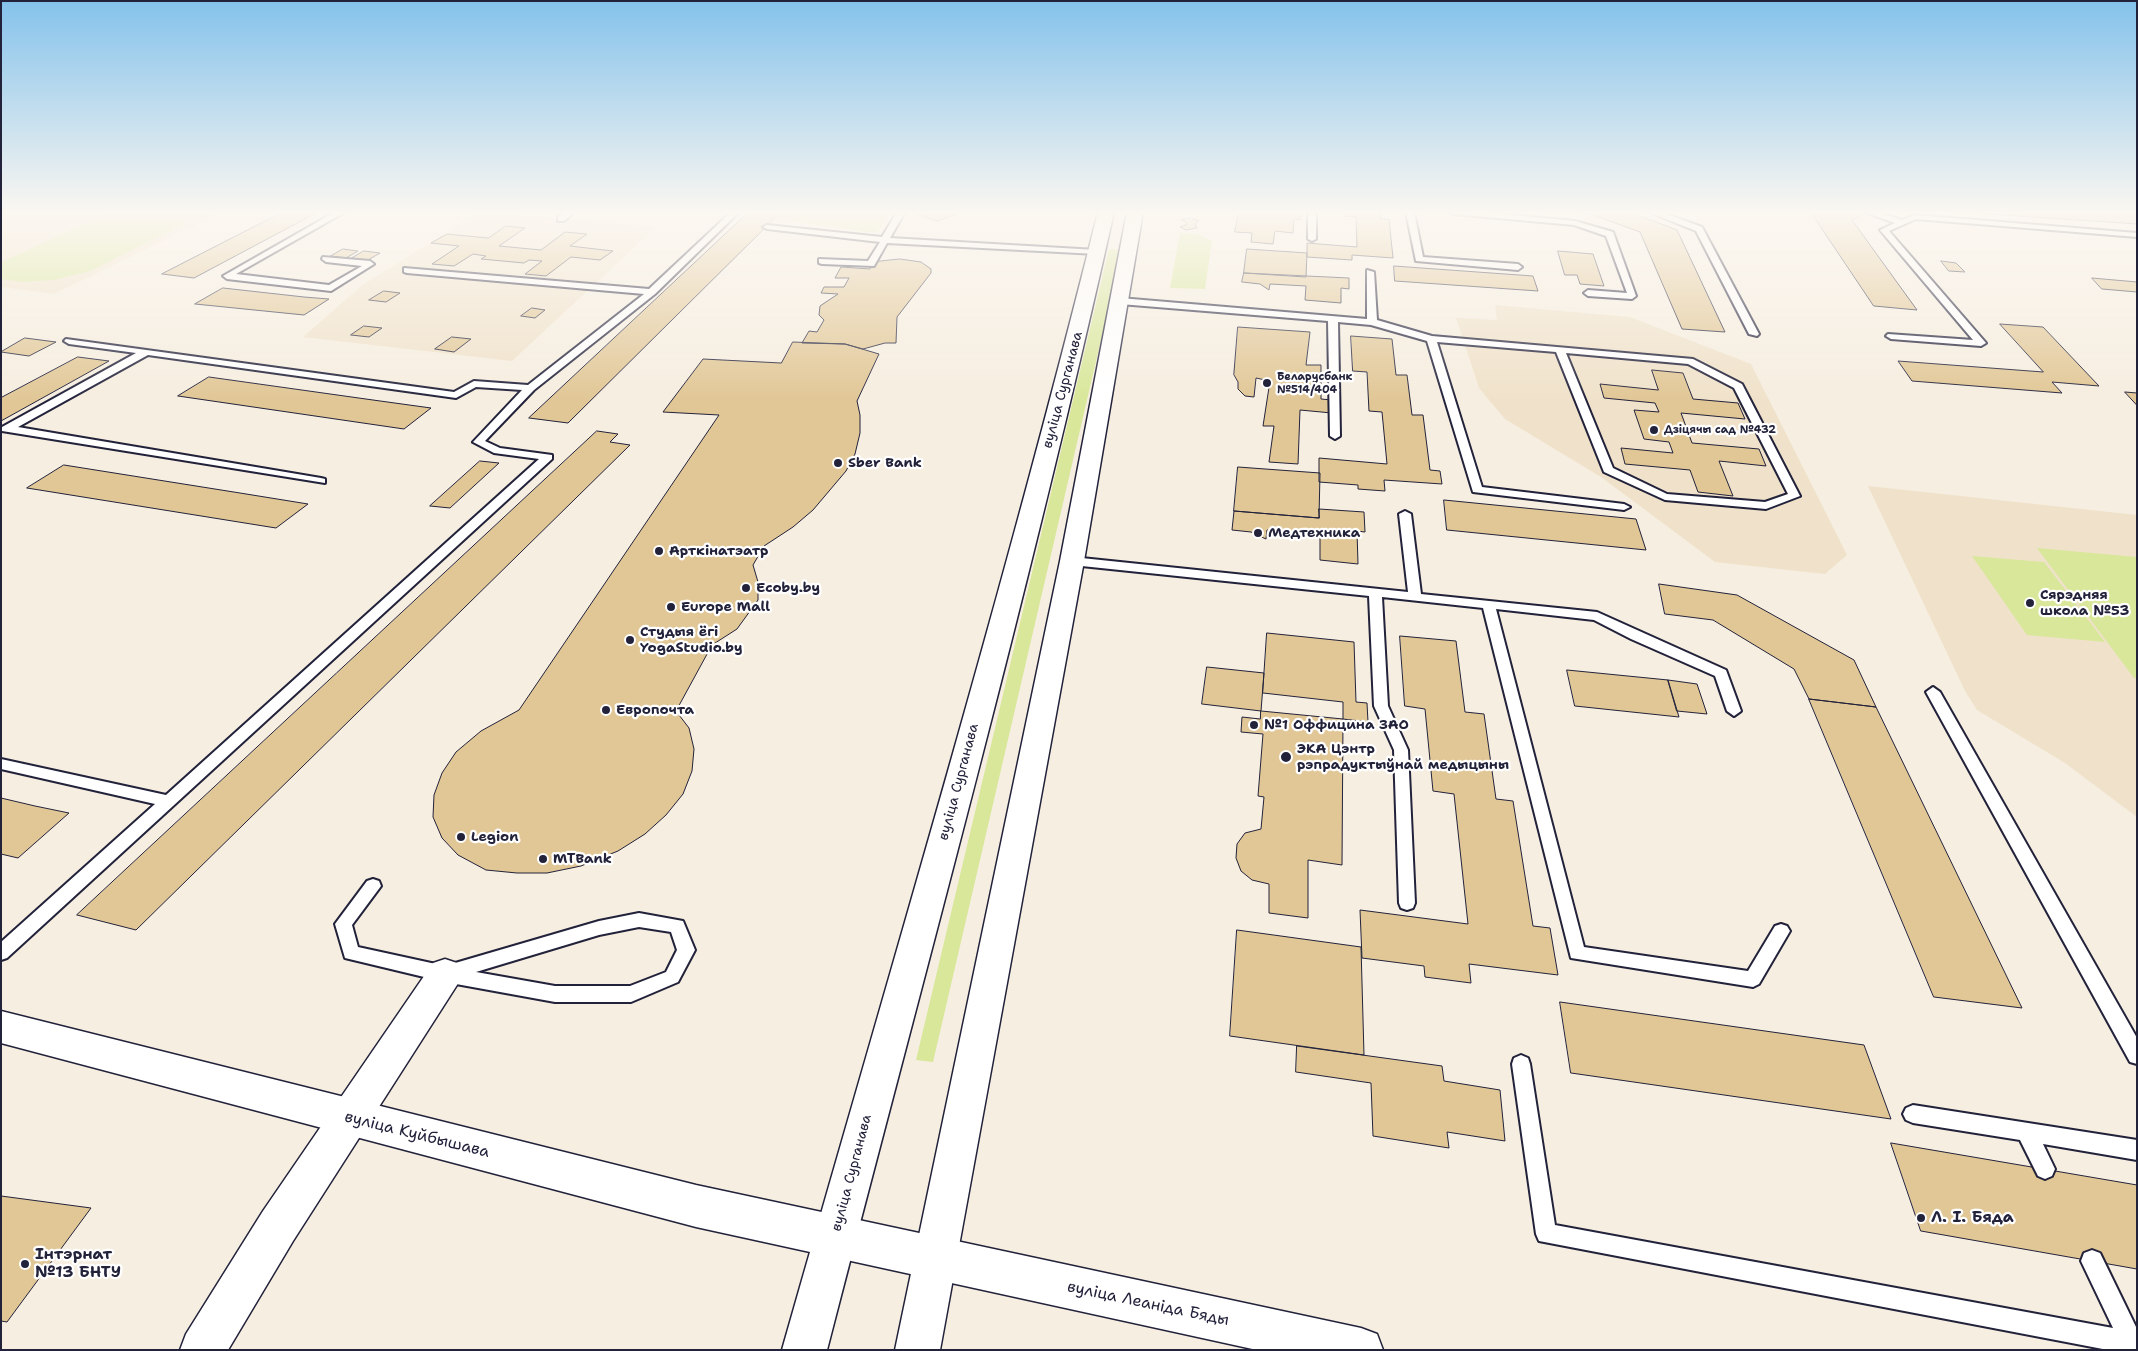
<!DOCTYPE html>
<meta charset="utf-8">
<style>
body{margin:0}
#map{position:relative;width:2138px;height:1351px;overflow:hidden;background:#f6eee0;font-family:"Shantell Sans",sans-serif}
canvas{display:block}
.frame{position:absolute;inset:0;border:2px solid #22223b;pointer-events:none}
</style>
<div id="map">
<canvas width="2138" height="1351"></canvas>
<div class="frame"></div>
</div>
<script>
const ctx = document.querySelector('canvas').getContext('2d');
ctx.lineJoin = 'round';
function paint(path, color) { ctx.fillStyle = color; ctx.fill(path, 'evenodd'); }
function strokePath(path, color, width, dash) { ctx.strokeStyle = color; ctx.lineWidth = width; ctx.lineCap = dash ? 'butt' : 'round'; ctx.setLineDash(dash || []); ctx.stroke(path); }
function drawText(font, color, halo, rows, align = 'center') {
  ctx.font = font + ' "Shantell Sans",sans-serif'; ctx.lineWidth = 4.5; ctx.setLineDash([]); ctx.textBaseline = 'middle'; ctx.strokeStyle = halo; ctx.fillStyle = color; for (const [text, x, y, turn = 0] of rows) {
    ctx.save(); ctx.translate(x, y); ctx.rotate((+turn || 0) * Math.PI / 180); ctx.textAlign = isNaN(turn) ? turn : align; if (halo) ctx.strokeText(text, 0, 0); ctx.fillText(text, 0, 0); ctx.restore();
  }
}
const built = new Path2D(`
 M1,212H222L54,294L1,287Z
 M479,212L656,227L512,361L303,337L361,286Z
 M1495,305L1630,317L1751,364L1847,555L1825,574L1715,562L1601,477L1505,419L1479,388L1456,318L1497,320Z
 M1868,486L2137,515V817L2065,763L1977,710L1965,691Z`);
const green = new Path2D(`
 M110,212H208L90,271L54,280L23,282L1,279L2,262Z
 M782,212H891L878,232H866L775,219Z
 M1180,233L1198,234L1212,241L1205,289L1170,288Z
 M1109,249L1119,250L1110,301L933,1062L916,1060Z
 M2037,548L2137,557V678H2134Z
 M1972,556L2044,562L2105,642L2027,635Z`);
const building = new Path2D(`
 M283,212H318L194,278L162,274Z
 M749,212H781L568,423L529,418Z
 M920,212H963L937,221L919,215Z
 M1239,212H1300V220L1294,219L1293,233L1275,231L1273,244L1251,242L1252,233L1235,232Z
 M1345,212H1380L1381,219H1389L1393,258L1352,255V260L1307,257V243L1357,247L1356,217L1345,216Z
 M1560,212H1630L1677,230L1725,332L1682,329L1640,232L1593,215Z
 M1811,212H1869L1852,220L1917,310L1874,306Z
 M1960,212H2137V224L2003,215Z
 M1191,218L1199,221L1195,224L1197,228L1186,230L1180,227L1186,225L1187,223L1181,220L1183,219Z
 M506,226L525,228L499,246L541,250L565,232L587,234L570,246L613,251L600,260L571,257L546,276L525,274L542,261L529,260L524,263L481,259L486,256L473,254L454,266L432,264L459,246L431,243L447,234L488,238Z
 M343,249L358,251L346,258L331,256Z
 M1247,249L1307,253L1306,277L1244,273Z
 M364,251L380,253L368,260L352,258Z
 M1558,251L1593,254L1604,286L1580,284L1577,275H1565Z
 M900,259L921,262L931,269V273L897,317L896,343H885L863,349L845,344L802,343L809,331L817,332L824,320L819,315L820,306L838,294L821,293L824,287H844L849,278H835L841,267L870,269L874,262Z
 M1941,261L1956,263L1965,272L1949,271Z
 M1394,266L1533,276L1538,291L1395,281Z
 M1244,273L1349,278V289L1341,288V303L1305,300L1306,286L1270,284L1269,290L1260,284L1242,282Z
 M2092,278L2137,282V292L2102,289Z
 M223,288L304,297L329,299L304,315L195,304Z
 M384,291L400,293L386,302L369,300Z
 M532,308L545,310L535,318L521,316Z
 M2000,324L2043,327L2099,386L2052,382L2062,393L1912,381L1898,361L2043,372Z
 M364,326L382,328L369,337L351,335Z
 M1238,327L1310,332L1306,365H1321V399L1332,400V413L1300,410L1298,464L1269,462L1274,426H1263L1270,381L1256,378L1254,397L1245,396L1238,389V382L1234,375Z
 M1351,336L1392,339L1396,375H1407L1412,415H1423L1430,470L1440,471L1442,484L1384,480L1385,491L1358,489V485L1319,482V458L1387,464L1382,412L1369,411L1367,372L1353,371Z
 M452,337L471,339L454,352L435,349Z
 M25,338L56,342L29,356L1,352Z
 M793,342L845,344L879,354L857,401L860,415V433L855,454L846,471L813,510L793,527L764,546L753,565L758,582V600L737,629L712,645L676,711L689,728L694,749L692,771L683,794L666,815L645,834L618,851L581,866L547,873H517L486,870L458,855L442,838L433,817L434,795L442,773L456,752L481,731L519,710L719,415L663,412L703,359L781,363Z
 M78,357L109,361L1,421V398Z
 M1652,370L1683,373L1693,399L1738,403L1745,419L1681,413L1692,443L1759,449L1766,466L1719,461L1733,496L1698,492L1690,470L1625,464L1621,448L1673,453L1669,442L1644,439L1634,410L1659,412L1655,403L1604,398L1600,384L1658,390Z
 M209,377L373,400L431,408L404,429L178,396Z
 M2125,392L2137,393V405Z
 M597,431L618,434L610,442L630,445L136,930L77,915Z
 M480,461L499,463L450,508L430,506Z
 M64,465L240,493L308,504L276,528L27,488Z
 M1238,467L1320,473L1319,518L1234,511Z
 M1444,500L1636,519L1646,550L1447,530Z
 M1319,509L1364,512L1365,532L1357,531L1358,564L1320,560V535L1267,530L1266,539L1251,532L1232,530L1234,511L1319,518Z
 M1659,584L1737,595L1854,660L1876,707L1809,699L1794,669L1713,620L1665,614Z
 M1267,633L1354,642L1356,702L1367,703L1368,722L1343,719V702L1263,693Z
 M1400,636L1456,641L1465,712L1484,714L1496,799L1513,801L1533,926L1550,928L1558,975L1469,964L1471,983L1425,977L1424,966L1362,958L1360,910L1468,924L1454,794L1433,791L1425,709L1405,706Z
 M1207,667L1264,673L1261,711L1202,704Z
 M1567,670L1668,680L1679,717L1575,706Z
 M1668,680L1697,684L1707,714L1677,711Z
 M1809,699L1876,707L2022,1008L1934,997Z
 M1261,711L1343,719L1342,865L1308,860V918L1269,913V884L1252,880L1241,871L1236,858L1237,844L1245,833L1261,829L1264,797L1258,796L1263,734L1241,732L1242,717L1260,719Z
 M1,798L35,806L69,813L18,858L1,854Z
 M1237,930L1361,947L1364,1055L1230,1036Z
 M1560,1002L1864,1045L1891,1119L1571,1073Z
 M1297,1046L1442,1066L1444,1081L1500,1090L1505,1141L1447,1132L1449,1148L1373,1136L1371,1083L1296,1072Z
 M1891,1143L2137,1185V1269L1921,1231Z
 M1,1196L91,1208L7,1322L1,1321Z`);
const lane = new Path2D(`
 M335,212H345L236,274L329,285L362,266L326,262L322,259L323,257L370,261L374,264L331,291L227,279L223,276Z
 M565,212H574L564,221H558V217Z
 M720,212L738,213L655,294L534,390L485,441L500,448L552,455V459L7,958L1,960V942L155,804L1,769V759L166,795L539,459L494,453L473,442L522,390L476,387L456,398L148,355L18,427L321,478L325,479V483L2,431V427L136,353L69,344L64,341L66,339L454,392L474,381L528,385L644,294L407,273L404,272V268L649,289L728,215Z
 M897,212H905L890,238L1097,250L1101,252L1097,254L887,243L874,266L822,264L819,263V259L868,261L880,242L767,229L763,227L767,225L882,237Z
 M1308,212H1316V239L1312,241L1308,239Z
 M1406,212H1414L1423,257L1518,264L1522,267L1518,270L1416,261Z
 M1449,212H1480L1575,221L1613,232L1636,296L1632,299L1588,296L1584,293L1588,290L1627,293L1606,236L1574,225L1453,214Z
 M1649,212H1661L1702,227L1759,334L1757,336L1749,334L1696,231Z
 M1865,212H1877L1902,220L1915,215L2137,233V237L1916,219L1889,231L1986,343L1981,346L1891,339L1886,336L1888,334L1973,340L1880,230L1895,223Z
 M1367,270L1374,272L1377,320L1432,336L1693,359L1742,384L1800,496L1766,509L1665,500L1604,472L1556,352L1437,342L1482,487L1624,504L1630,507L1624,510L1473,492L1427,341L1371,325L1338,322L1340,436L1335,439L1330,436L1328,321L1120,304L1116,301L1120,298L1367,319ZM1566,353L1688,364L1734,388L1788,494L1765,502L1667,494L1613,468Z
 M1405,511L1411,514L1421,594L1597,612L1726,670L1741,711L1734,716L1727,711L1715,676L1631,639L1594,620L1496,609L1584,947L1748,971L1775,926L1781,924L1787,926L1790,931L1759,984L1753,987L1571,958L1483,608L1382,597L1388,706L1408,750L1415,903L1413,908L1407,910L1401,908L1399,903L1394,750L1374,706L1369,596L1072,565L1066,561L1072,557L1408,592L1399,514Z
 M1933,687L1940,692L2137,1038V1064L2130,1062L1926,692Z
 M373,879L379,881L381,886L352,925L358,947L445,966L599,921L639,913L683,921L695,950L678,982L631,1002H555L445,982L345,958L335,924L367,881ZM639,927L671,932L677,950L666,972L630,986H555L476,972L599,935Z
 M1521,1055L1528,1058L1530,1064L1555,1225L2113,1328L2081,1261L2084,1253L2092,1250L2100,1253L2137,1329V1350H2108L1539,1241L1536,1234L1512,1064L1514,1058Z
 M1913,1105L2137,1140V1160L2043,1144L2055,1169L2052,1176L2045,1179L2038,1176L2020,1140L1913,1123L1906,1120L1903,1114L1906,1108Z`);
const street = new Path2D(`
 M445,959L457,963L463,974L457,985L293,1241L228,1350H180L186,1334L263,1211L433,963Z`);
const secondary = new Path2D(`
 M1,1011L696,1185L1361,1328L1377,1334L1383,1350H1257L696,1227L1,1043Z`);
const primary = new Path2D(`
 M1098,212H1114C1029,594 925,971 827,1350H782C890,971 1003,594 1098,212Z
 M1127,212H1143L1084,561L940,1350H895L1060,561Z`);
const markers = [
 [1267,383,5,"#22223b"],
 [1654,430,5,"#22223b"],
 [838,463,5,"#22223b"],
 [1258,533,5,"#22223b"],
 [659,551,5,"#22223b"],
 [746,588,5,"#22223b"],
 [2030,603,5,"#22223b"],
 [671,607,5,"#22223b"],
 [630,640,5,"#22223b"],
 [606,710,5,"#22223b"],
 [1254,725,5,"#22223b"],
 [1286,757,6,"#22223b"],
 [461,837,5,"#22223b"],
 [543,859,5,"#22223b"],
 [1921,1218,5,"#22223b"],
 [25,1264,5,"#22223b"]
];
const farPoinames = [
 ["Беларусбанк",1277,377],
 ["№514/404",1277,390],
 ["Дзіцячы сад №432",1664,430]
];
const streetNames = [
 ["вуліца Сурганава",1063,390,-75],
 ["вуліца Сурганава",959,782,-75],
 ["вуліца Сурганава",852,1173,-75]
];
const poiNames = [
 ["Sber Bank",848,463],
 ["Медтехника",1268,533],
 ["Арткінатэатр",669,551],
 ["Ecoby.by",756,588],
 ["Сярэдняя",2040,595],
 ["школа №53",2040,611],
 ["Europe Mall",681,607],
 ["Студыя ёгі",640,632],
 ["YogaStudio.by",640,648],
 ["Европочта",616,710],
 ["№1 Оффицина ЗАО",1264,725],
 ["ЭКА Цэнтр",1297,749],
 ["рэпрадуктыўнай медыцыны",1297,765],
 ["Legion",471,837],
 ["MTBank",553,859]
];
const nearStreetnames = [
 ["вуліца Куйбышава",417,1135,14],
 ["вуліца Леаніда Бяды",1148,1304,12]
];
const nearPoinames = [
 ["Л. І. Бяда",1931,1218],
 ["Інтэрнат",35,1255],
 ["№13 БНТУ",35,1273]
];
paint(built, '#f0e2ca');
paint(green, '#d8e79a');
paint(building, '#e1c796');
strokePath(building, '#22223b', 1);
strokePath(lane, '#22223b', 4);
strokePath(street, '#22223b', 3);
strokePath(secondary, '#22223b', 3);
strokePath(primary, '#22223b', 3);
paint(lane, '#fff');
paint(street, '#fff');
paint(secondary, '#fff');
paint(primary, '#fff');
const sky = ctx.createLinearGradient(0, 0, 0, 401);
sky.addColorStop(0, '#84c2eb');
sky.addColorStop(0.53, '#fbf7f1');
sky.addColorStop(1, '#fbf7f100');
ctx.fillStyle = sky;
ctx.fillRect(0, 0, 2138, 401);
for (const [x, y, r, color] of markers) { const dot = new Path2D(); dot.arc(x, y, r, 0, 2 * Math.PI); ctx.fillStyle = color; ctx.fill(dot); strokePath(dot, '#fff', 2); }
drawText('bold 11px', '#22223b', '#fff', farPoinames, 'left');
drawText('14px', '#22223b', '#fff', streetNames);
drawText('bold 14px', '#22223b', '#fff', poiNames, 'left');
drawText('16px', '#22223b', '#fff', nearStreetnames);
drawText('bold 16px', '#22223b', '#fff', nearPoinames, 'left');
</script>
